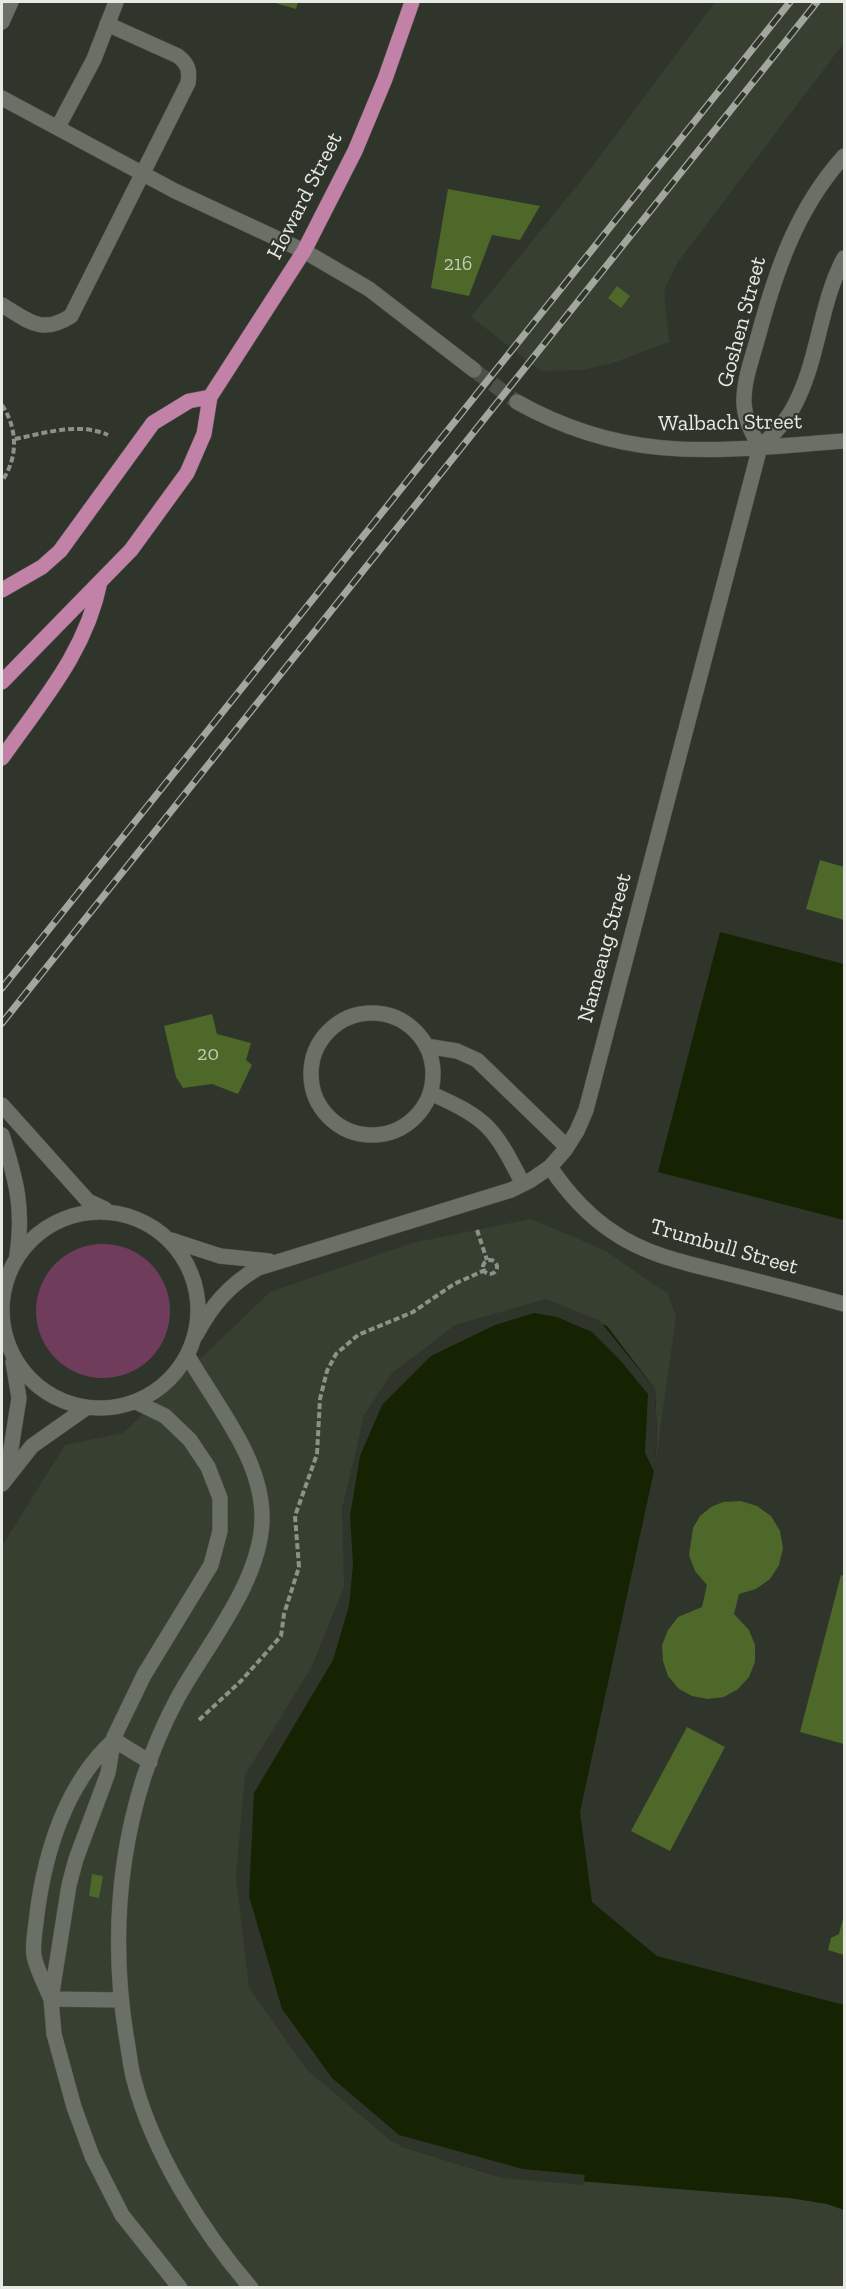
<!DOCTYPE html>
<style>
body{margin:0}
#map{position:relative;width:846px;height:2289px;overflow:hidden;background:#30352c;font-family:"Zilla Slab",serif}
canvas{display:block}
.frame{position:absolute;inset:0;border:3px solid #e7eae4;pointer-events:none}
</style>
<div id="map">
<canvas width="846" height="2289"></canvas>
<div class="frame"></div>
</div>
<script>
const ctx = document.querySelector('canvas').getContext('2d');
ctx.lineJoin = 'round';
function paint(path, color) { ctx.fillStyle = color; ctx.fill(path, 'evenodd'); }
function strokePath(path, color, width, dash) { ctx.strokeStyle = color; ctx.lineWidth = width; ctx.lineCap = dash ? 'butt' : 'round'; ctx.setLineDash(dash || []); ctx.stroke(path); }
function drawText(font, color, halo, rows, align = 'center') {
  ctx.font = font + ' "Zilla Slab",serif'; ctx.lineWidth = 4.5; ctx.setLineDash([]); ctx.textBaseline = 'middle'; ctx.strokeStyle = halo; ctx.fillStyle = color; for (const [text, x, y, turn = 0] of rows) {
    ctx.save(); ctx.translate(x, y); ctx.rotate((+turn || 0) * Math.PI / 180); ctx.textAlign = isNaN(turn) ? turn : align; if (halo) ctx.strokeText(text, 0, 0); ctx.fillText(text, 0, 0); ctx.restore();
  }
}
const built = new Path2D(`
 M715,2H844V43L677,263L664,291L669,342L610,364L581,370L541,371L471,317L592,167Z
 M531,1219L604,1250L668,1294L676,1317L654,1471L655,1389L347,1587L790,2198L844,2206V2287H2V1546L65,1445L123,1433L270,1292L412,1243Z`);
const green = new Path2D(`
 M36 1311a67 67 0 1 1 134 0a67 67 0 1 1-134 0Z`);
const water = new Path2D(`
 M720,932L844,964V1220L658,1172Z
 M545,1302L607,1326L655,1389L657,1438L654,1471L580,1812L592,1902L657,1956L844,2005V2210L827,2204L790,2198L490,2174L403,2147L308,2068L252,1987L239,1877L248,1776L314,1669L347,1587L345,1509L366,1417L457,1327Z`);
const pier = new Path2D(`
 M546,1299L599,1320L655,1389L657,1438L654,1471L645,1453L648,1394L620,1360L592,1332L557,1317L534,1313L495,1325L431,1356L382,1405L360,1456L350,1516L353,1564L349,1606L333,1660L254,1793L249,1896L282,2009L332,2078L399,2135L523,2169L585,2175L583,2185L502,2178L403,2147L391,2141L307,2070L249,1988L236,1877L245,1775L311,1668L344,1587L342,1509L364,1415L392,1373L455,1325Z`);
const building = new Path2D(`
 M272,2H298L296,9Z
 M448,189L540,206L520,240L492,235L469,296L431,288Z
 M617,286L630,296L621,308L608,298Z
 M820,860L844,867V920L806,909Z
 M212,1014L217,1034L251,1043L246,1060L252,1065L238,1094L212,1084L183,1088L176,1077L164,1026Z
 M741,1501L757,1506L771,1516L780,1531L783,1548L779,1565L770,1579L756,1589L739,1594L734,1614L749,1630L755,1645V1662L749,1677L738,1689L724,1697L708,1699L692,1696L679,1689L668,1676L663,1661L662,1645L668,1630L678,1617L702,1607L707,1585L695,1571L689,1555L693,1528L700,1516L711,1507L723,1502Z
 M841,1575L844,1576V1744L800,1732Z
 M687,1727L725,1747L670,1851L631,1831Z
 M92,1874L103,1876L99,1898L89,1896Z
 M844,1915V1955L828,1950L831,1938L839,1934Z`);
const minorTunnel = new Path2D(`
 M474,370L517,402`);
const path = new Path2D(`
 M2,405C18,429 18,458 2,481
 M15,439C45,433 79,422 108,435
 M477,1230L487,1260
 M483 1267a7 7 0 1 1 14 0a7 7 0 1 1-14 0Z
 M199,1720L241,1681L281,1636L284,1614L299,1567L295,1516L317,1454L320,1399L327,1371L336,1354L358,1335L413,1312L454,1284L483,1271`);
const minor = new Path2D(`
 M2,22L11,2
 M2,98L175,191L304,251L369,289L474,370
 M58,127L94,59L116,2
 M2,305C29,321 41,335 71,316L188,83C190,70 188,64 178,56L107,24
 M517,402C631,466 721,450 844,441
 M760,447C752,434 745,420 744,404C743,382 752,359 758,337C776,270 797,208 844,156
 M760,447C773,435 785,423 793,408C819,361 819,305 844,258
 M311 1074a61 61 0 1 1 122 0a61 61 0 1 1-122 0Z
 M426,1046L457,1051L477,1060L567,1147
 M430,1093C489,1119 494,1128 523,1184
 M2,1105L88,1201L105,1209
 M2,1135C16,1179 24,1208 17,1255
 M550,1167C567,1192 587,1215 613,1232C646,1255 686,1263 725,1273C765,1283 805,1293 844,1304
 M2 1310a98 98 0 1 1 196 0a98 98 0 1 1-196 0Z
 M171,1240L220,1256L269,1261
 M196,1335C212,1305 229,1285 258,1268L511,1190L531,1180L550,1167L565,1150L577,1131L586,1110L760,447
 M188,1356C216,1406 264,1460 262,1521C260,1583 206,1646 177,1699C122,1802 108,1921 126,2035C129,2050 130,2066 134,2080C153,2153 202,2231 251,2288
 M136,1402L165,1416L190,1440L208,1467L220,1498V1531L211,1565L144,1675L114,1737L108,1773L76,1859L69,1885L51,1999L54,2034L74,2107L92,2156L122,2215L180,2288
 M7,1474L19,1398L13,1362
 M2,1484L32,1446L86,1408
 M114,1740L150,1762
 M51,1999C45,1985 37,1970 34,1956C32,1943 36,1927 37,1914C45,1852 66,1783 114,1740
 M51,1999L121,2000`);
const major = new Path2D(`
 M2,590L42,567L60,551L153,423L189,401L210,397
 M2,682L131,550L187,473L204,434L210,397L304,251L355,151L385,79L412,2
 M2,758C42,701 86,652 100,582`);
const rail = new Path2D(`
 M2,988L790,2
 M2,1023L817,2`);
const numberNames = [
 ["216",458,264],
 ["20",208,1054]
];
const streetNames = [
 ["Howard Street",305,196,-63],
 ["Goshen Street",742,322,-75],
 ["Walbach Street",730,423,-1],
 ["Nameaug Street",605,948,-75],
 ["Trumbull Street",724,1247,16]
];
paint(built, '#373f30');
paint(green, '#703c5b');
paint(water, '#152302');
paint(pier, '#30352c');
paint(building, '#4d6829');
strokePath(minorTunnel, '#4b5048', 15, [15, 8]);
strokePath(minor, '#4e524a', 16);
strokePath(major, '#4e524a', 16);
strokePath(path, '#8d918a', 4, [6, 3]);
strokePath(minor, '#6b7066', 15);
strokePath(major, '#c281a6', 15);
strokePath(rail, '#a2a69f', 7);
strokePath(rail, '#30352c', 4.5, [14]);
drawText('20px', '#c0cab5', null, numberNames);
drawText('22px', '#e7eae4', '#30352c', streetNames);
</script>
